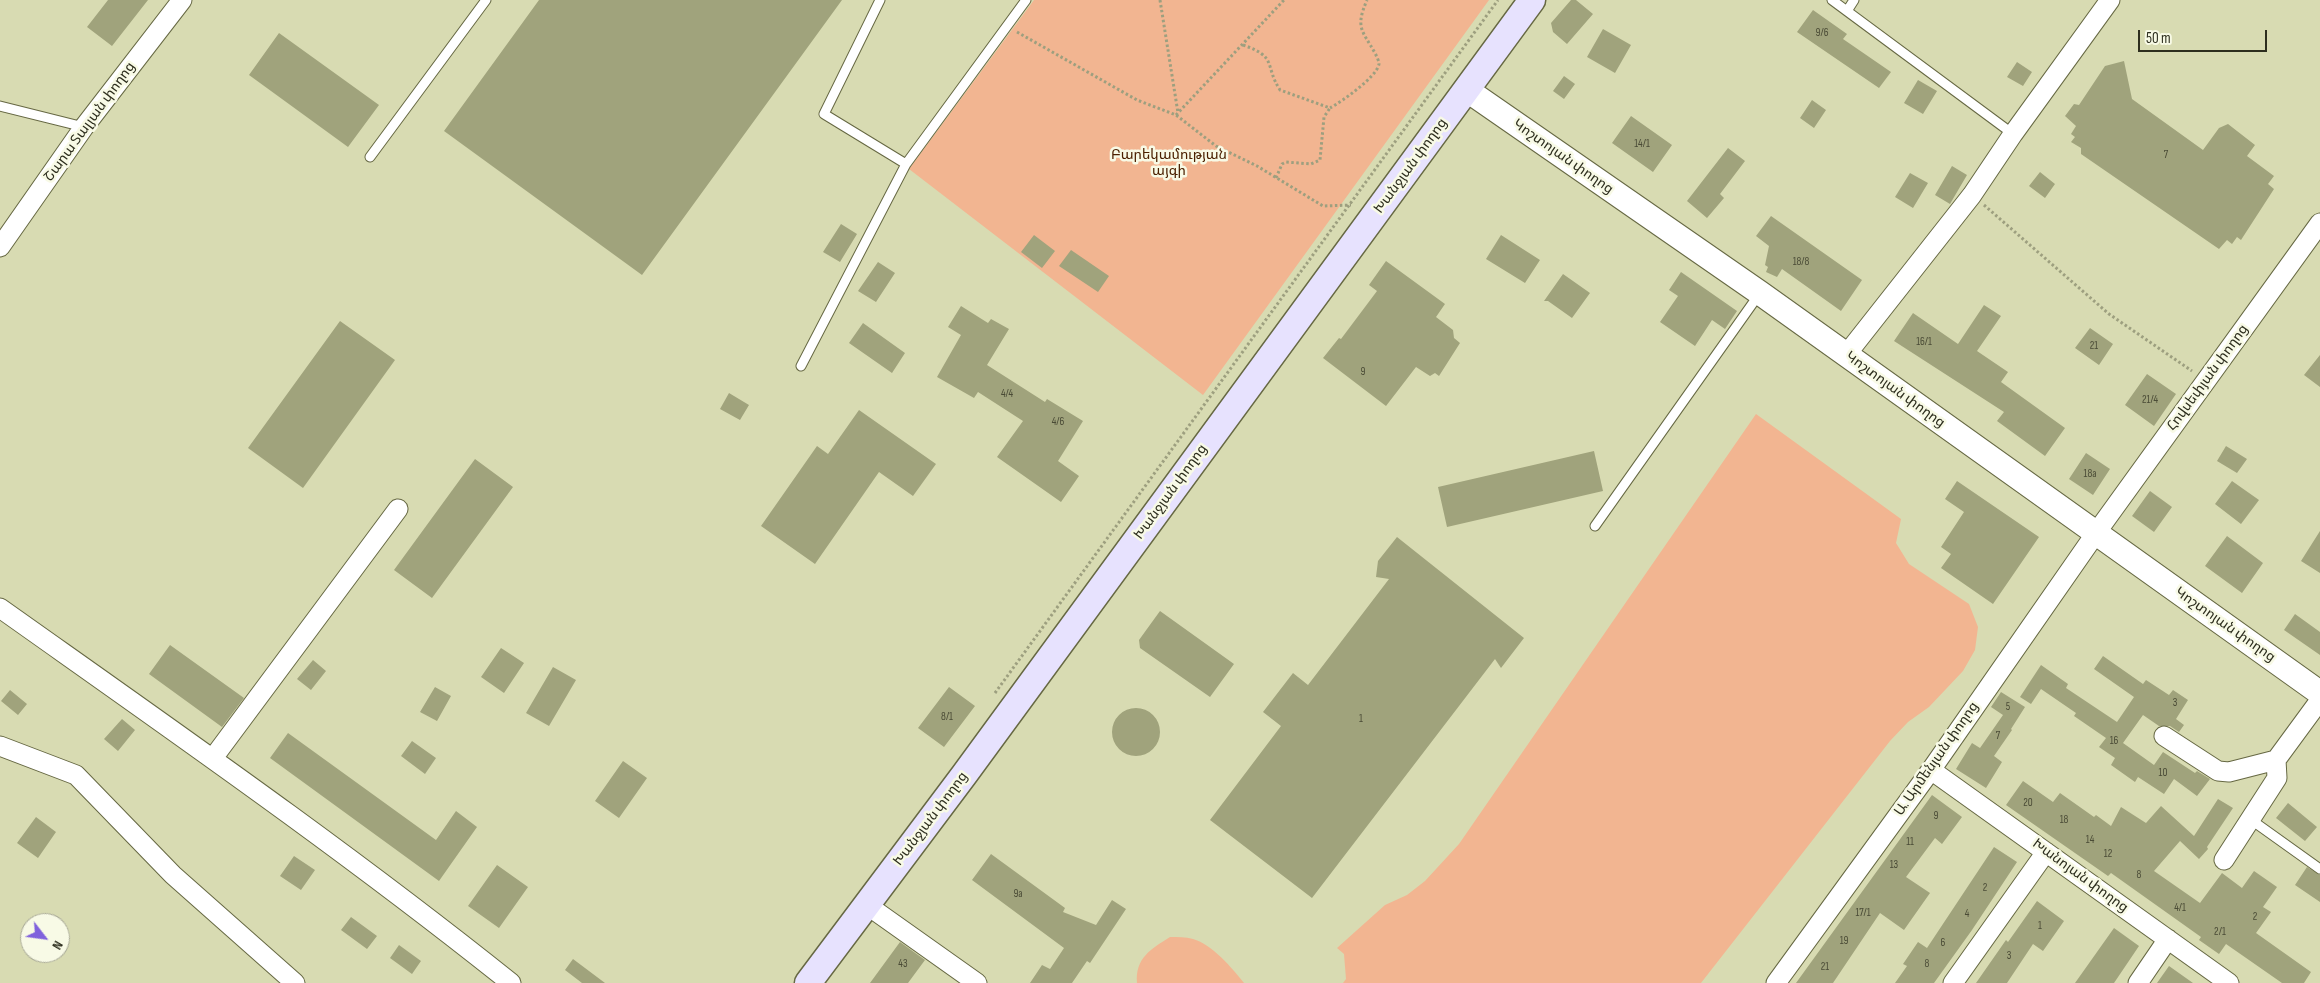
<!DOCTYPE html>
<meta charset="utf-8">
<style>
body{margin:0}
#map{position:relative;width:2320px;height:983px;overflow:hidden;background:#d8dbb2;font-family:"Sofia Sans Condensed",sans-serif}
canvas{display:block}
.north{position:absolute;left:20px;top:913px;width:50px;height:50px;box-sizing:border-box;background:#f8fae6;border:1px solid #a7a896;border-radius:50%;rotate:120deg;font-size:14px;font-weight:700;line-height:20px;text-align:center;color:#2d2e1e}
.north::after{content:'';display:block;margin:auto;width:18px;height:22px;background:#8061dc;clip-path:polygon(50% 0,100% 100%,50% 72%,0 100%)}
.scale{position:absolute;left:2138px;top:30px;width:129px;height:22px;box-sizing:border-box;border:2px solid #2d2e1e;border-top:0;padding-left:6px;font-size:15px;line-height:18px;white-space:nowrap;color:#2d2e1e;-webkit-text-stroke:4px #f8fae6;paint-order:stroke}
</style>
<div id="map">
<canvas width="2320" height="983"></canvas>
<div class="north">N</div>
<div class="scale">50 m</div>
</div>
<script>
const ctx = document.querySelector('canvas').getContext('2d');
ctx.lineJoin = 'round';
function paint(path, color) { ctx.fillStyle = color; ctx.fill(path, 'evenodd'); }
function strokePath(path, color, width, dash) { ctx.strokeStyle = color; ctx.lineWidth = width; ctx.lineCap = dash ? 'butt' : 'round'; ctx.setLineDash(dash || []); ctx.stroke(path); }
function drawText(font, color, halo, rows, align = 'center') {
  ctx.font = font + ' "Sofia Sans Condensed","Noto Sans Armenian",sans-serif'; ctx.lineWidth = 5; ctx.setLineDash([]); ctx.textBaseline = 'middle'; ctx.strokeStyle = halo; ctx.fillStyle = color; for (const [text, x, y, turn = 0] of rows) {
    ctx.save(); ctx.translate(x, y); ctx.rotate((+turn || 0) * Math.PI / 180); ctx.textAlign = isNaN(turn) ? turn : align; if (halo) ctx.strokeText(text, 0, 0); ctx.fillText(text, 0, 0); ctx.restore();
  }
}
const green = new Path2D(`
 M1034,0H1489L1203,395L909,169Z
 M1756,414L1901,519L1896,543L1909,564L1969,604L1978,627L1975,650L1963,671L1929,707L1908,722L1890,741L1701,983H1343L1346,979L1344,954L1337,948L1385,905L1407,895L1425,881L1459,844Z
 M1170,937C1177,937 1186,937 1193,939C1212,944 1232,968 1244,983H1137C1135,958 1151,949 1170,937Z`);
const building = new Path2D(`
 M108,0H148L112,46L87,27Z
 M539,0H842L642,275L444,131Z
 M1571,0H1576L1593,14L1567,44L1553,32L1551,23Z
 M1813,10L1847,34L1843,39L1891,72L1879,88L1797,32Z
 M1603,29L1631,45L1615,73L1587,57Z
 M279,33L379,105L348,147L249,75Z
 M2124,61L2132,99L2203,150L2219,128L2228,124L2255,145L2247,156L2274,176L2268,184L2274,189L2241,240L2237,237L2232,244L2227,240L2219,249L2081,154V148L2071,142L2075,137L2071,134L2076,126L2065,116L2074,104L2079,105L2105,66Z
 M2017,62L2032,72L2023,86L2007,77Z
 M1564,76L1575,84L1564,99L1553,91Z
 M1918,80L1937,91L1923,114L1904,103Z
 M1812,100L1826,110L1814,128L1800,118Z
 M1631,116L1672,145L1653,172L1612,143Z
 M1728,148L1745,161L1720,194L1724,198L1707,218L1687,201Z
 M1952,166L1967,175L1950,204L1935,195Z
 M2040,172L2055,184L2045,198L2029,186Z
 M1910,173L1928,183L1913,208L1895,197Z
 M1771,216L1862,280L1841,311L1782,269L1777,277L1766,272L1768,267L1765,265L1769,246L1756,236Z
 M841,224L857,234L840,262L823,252Z
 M1034,235L1055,251L1042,268L1021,252Z
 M1501,235L1540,260L1525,283L1486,259Z
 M1071,250L1109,276L1098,292L1059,266Z
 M1386,261L1445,304L1436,317L1453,330L1454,338L1460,343L1439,376L1435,373L1430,376L1416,367L1386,406L1323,358L1339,338L1341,339L1377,291L1369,285Z
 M878,262L895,273L876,302L858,291Z
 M1681,272L1737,311L1725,329L1712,320L1695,346L1660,322L1678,296L1669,290Z
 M1563,274L1590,293L1572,318L1548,301H1544Z
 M1984,305L2001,316L1977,351L2008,372L2001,382L2065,428L2045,456L1997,421L2004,412L1894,341L1913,313L1958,344Z
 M961,306L988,323L991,319L1009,329L987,365L1045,402L1047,399L1083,421L1058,461L1079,476L1061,502L997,457L1023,421L978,392L974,398L937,377L961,335L948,327Z
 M340,321L395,360L303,488L248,448Z
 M863,323L905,353L892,373L849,343Z
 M2090,328L2113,344L2099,365L2075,348Z
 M2320,355V387L2304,375Z
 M2147,374L2176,394L2154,426L2125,405Z
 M729,393L749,405L740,420L720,409Z
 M859,410L936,464L913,496L879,472L815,564L761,526L817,446L828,454Z
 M2226,446L2247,459L2237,473L2217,461Z
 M1594,451L1603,491L1447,527L1438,487Z
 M2086,453L2110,469L2093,495L2069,479Z
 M475,459L513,487L432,598L394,570Z
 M1957,481L2039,537L1993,604L1941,568L1951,554L1941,547L1964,512L1945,499Z
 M2232,481L2259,500L2241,524L2215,504Z
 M2150,491L2172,507L2154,532L2132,516Z
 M2320,531V573L2301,561Z
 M2227,536L2263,563L2242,593L2205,566Z
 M1397,537L1524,638L1501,668L1495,659L1312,898L1210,820L1281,726L1263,712L1293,673L1308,685L1389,579L1376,577L1378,561Z
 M1160,611L1234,664L1210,697L1140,648L1139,640Z
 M2295,614L2320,632V655L2284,630Z
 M170,645L244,698L222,727L149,674Z
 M501,648L524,663L504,693L481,677Z
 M2103,656L2143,684L2146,680L2169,695L2173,690L2188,700L2176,719L2184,725L2179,732L2170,726H2159L2143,715L2123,743L2154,765L2163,752L2195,773L2197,771L2210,779L2197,796L2174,779L2164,794L2138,777L2135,782L2111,765L2115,758L2099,747L2106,738L2074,716L2076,713L2041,689L2031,704L2020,697L2041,665L2068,684L2066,688L2117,722L2134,697L2094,669Z
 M313,660L326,671L311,690L297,679Z
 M553,667L576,680L549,726L526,713Z
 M435,687L451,696L437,721L420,712Z
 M949,687L975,706L944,747L918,728Z
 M10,690L27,704L18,715L1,701Z
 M2001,692L2025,707L2011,729L2012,730L1994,756L2002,762L1986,788L1956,769L1972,743L1980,748L2003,715L1991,707Z
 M1112 732a24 24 0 1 1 48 0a24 24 0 1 1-48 0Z
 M122,719L135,730L118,751L104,739Z
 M288,733L436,840L456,811L477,827L439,881L270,758Z
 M412,741L436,758L425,774L401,756Z
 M623,761L647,778L619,818L595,801Z
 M2023,781L2053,802L2060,793L2094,817L2096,815L2111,826L2121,807L2146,823L2161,806L2194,836L2218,799L2233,808L2207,847L2208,849L2199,859L2180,841L2154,871L2200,903L2222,873L2242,888L2254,871L2277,887L2263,907L2271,912L2256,933L2311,972L2304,983H2282L2226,944L2219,954L2199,940L2201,937L2111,873L2108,876L2006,805Z
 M1932,795L1962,817L1942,844L1935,838L1906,877L1930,893L1904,930L1880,913L1833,983H1796Z
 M2288,803L2317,827L2305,841L2276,818Z
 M36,817L56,832L38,858L17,843Z
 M1994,847L2017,862L1972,930L1934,983H1895L1907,966L1903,964L1918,942L1927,948Z
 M991,854L1065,908L1063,912L1096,925L1112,900L1126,909L1090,963L1087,961L1072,983H1030L1042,965L1050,969L1064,948L972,880Z
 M294,856L315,870L301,890L280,876Z
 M497,865L528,887L499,928L468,906Z
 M2307,867L2320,875V902L2295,885Z
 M2037,901L2064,921L2043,951L2033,944L2007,983H1976L2006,940L2008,942Z
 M351,917L377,936L367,949L341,930Z
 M2114,928L2139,946L2114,983H2075Z
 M900,942L925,960L908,983H870Z
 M399,945L421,961L412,974L390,958Z
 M573,959L605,983H582L565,970Z
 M2169,966L2193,983H2157Z`);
const path = new Path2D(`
 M1160,0L1178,113
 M1017,32L1137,100L1176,115L1216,146L1257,166L1323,206L1351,205
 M1243,45C1278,57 1264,65 1280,90L1330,108C1341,102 1377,77 1379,64C1379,61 1377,57 1375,53C1362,30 1355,28 1367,0
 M1176,115L1284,0
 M1276,178L1282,164L1286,162L1311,164L1320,160L1324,117L1330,108
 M1984,205L2109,314L2192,371
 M995,693L1498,0`);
const service = new Path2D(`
 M880,0L824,114L906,164L1026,0
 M1832,0L2013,134
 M1847,11L1854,0
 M0,106L84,127
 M370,157L486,0
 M801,366L906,164
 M1595,526L1760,293
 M2250,819L2320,869`);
const minor = new Path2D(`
 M0,247L84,127L182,0
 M1846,355L1972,195L2013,134L2110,0
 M0,608C172,730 346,851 511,983
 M2164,736L2218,771L2229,772L2276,760
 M0,746L76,775L173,875L295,983
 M213,758L398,509
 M1931,770L2229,983
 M2224,860L2277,778L2276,760L2320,700
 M867,905L977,983
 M1776,983L1931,770L2096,533L2320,223
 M1953,983L2046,852
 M2138,983L2168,939`);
const tertiary = new Path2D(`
 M1467,90L1760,293L2320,693`);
const secondary = new Path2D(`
 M808,983L964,775L1532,0`);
const numberNames = [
 ["9/6",1822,33],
 ["14/1",1642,144],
 ["7",2166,155],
 ["18/8",1801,262],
 ["16/1",1924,342],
 ["21",2094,346],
 ["9",1363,372],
 ["4/4",1007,394],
 ["21/4",2150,400],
 ["4/6",1058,422],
 ["18a",2090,474],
 ["3",2175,703],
 ["5",2008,707],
 ["8/1",947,717],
 ["1",1361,719],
 ["7",1998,736],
 ["16",2114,741],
 ["10",2163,773],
 ["20",2028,803],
 ["9",1936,816],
 ["18",2064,820],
 ["14",2090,840],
 ["11",1910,842],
 ["12",2108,854],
 ["13",1894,865],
 ["8",2139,875],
 ["2",1985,888],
 ["9a",1018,894],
 ["4/1",2180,908],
 ["17/1",1863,913],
 ["4",1967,914],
 ["2",2255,917],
 ["1",2040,926],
 ["2/1",2220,932],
 ["19",1844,941],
 ["6",1943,943],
 ["3",2009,956],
 ["43",903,964],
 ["8",1927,964],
 ["21",1825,967]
];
const streetNames = [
 ["Շարա Տալյան փողոց",90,122,-54],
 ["Կոշտոյան փողոց",1563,157,35],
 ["Խանջյան փողոց",1411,166,-54],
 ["Հովսեփյան փողոց",2208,378,-54],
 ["Կոշտոյան փողոց",1895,390,36],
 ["Խանջյան փողոց",1171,492,-54],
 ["Կոշտոյան փողոց",2225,625,35],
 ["Ա. Արմենյան փողոց",1937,759,-55],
 ["Խանջյան փողոց",931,819,-53],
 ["Խանոյան փողոց",2080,876,36]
];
const parkNames = [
 ["Բարեկամության",1169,155],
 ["այգի",1169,171]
];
paint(green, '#f2b591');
paint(building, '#a0a37c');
strokePath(service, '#666843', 11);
strokePath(minor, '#666843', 21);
strokePath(tertiary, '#666843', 26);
strokePath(secondary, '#666843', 29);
strokePath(path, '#9d9f7f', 3, [2.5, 2.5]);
strokePath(service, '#fff', 9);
strokePath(minor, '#fff', 19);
strokePath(tertiary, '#fff', 24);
strokePath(secondary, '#e7e2fe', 26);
drawText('11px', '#4a4b36', null, numberNames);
drawText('14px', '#2d2e1e', '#f8fae6', streetNames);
drawText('14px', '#4b2000', '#f8fae6', parkNames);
</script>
